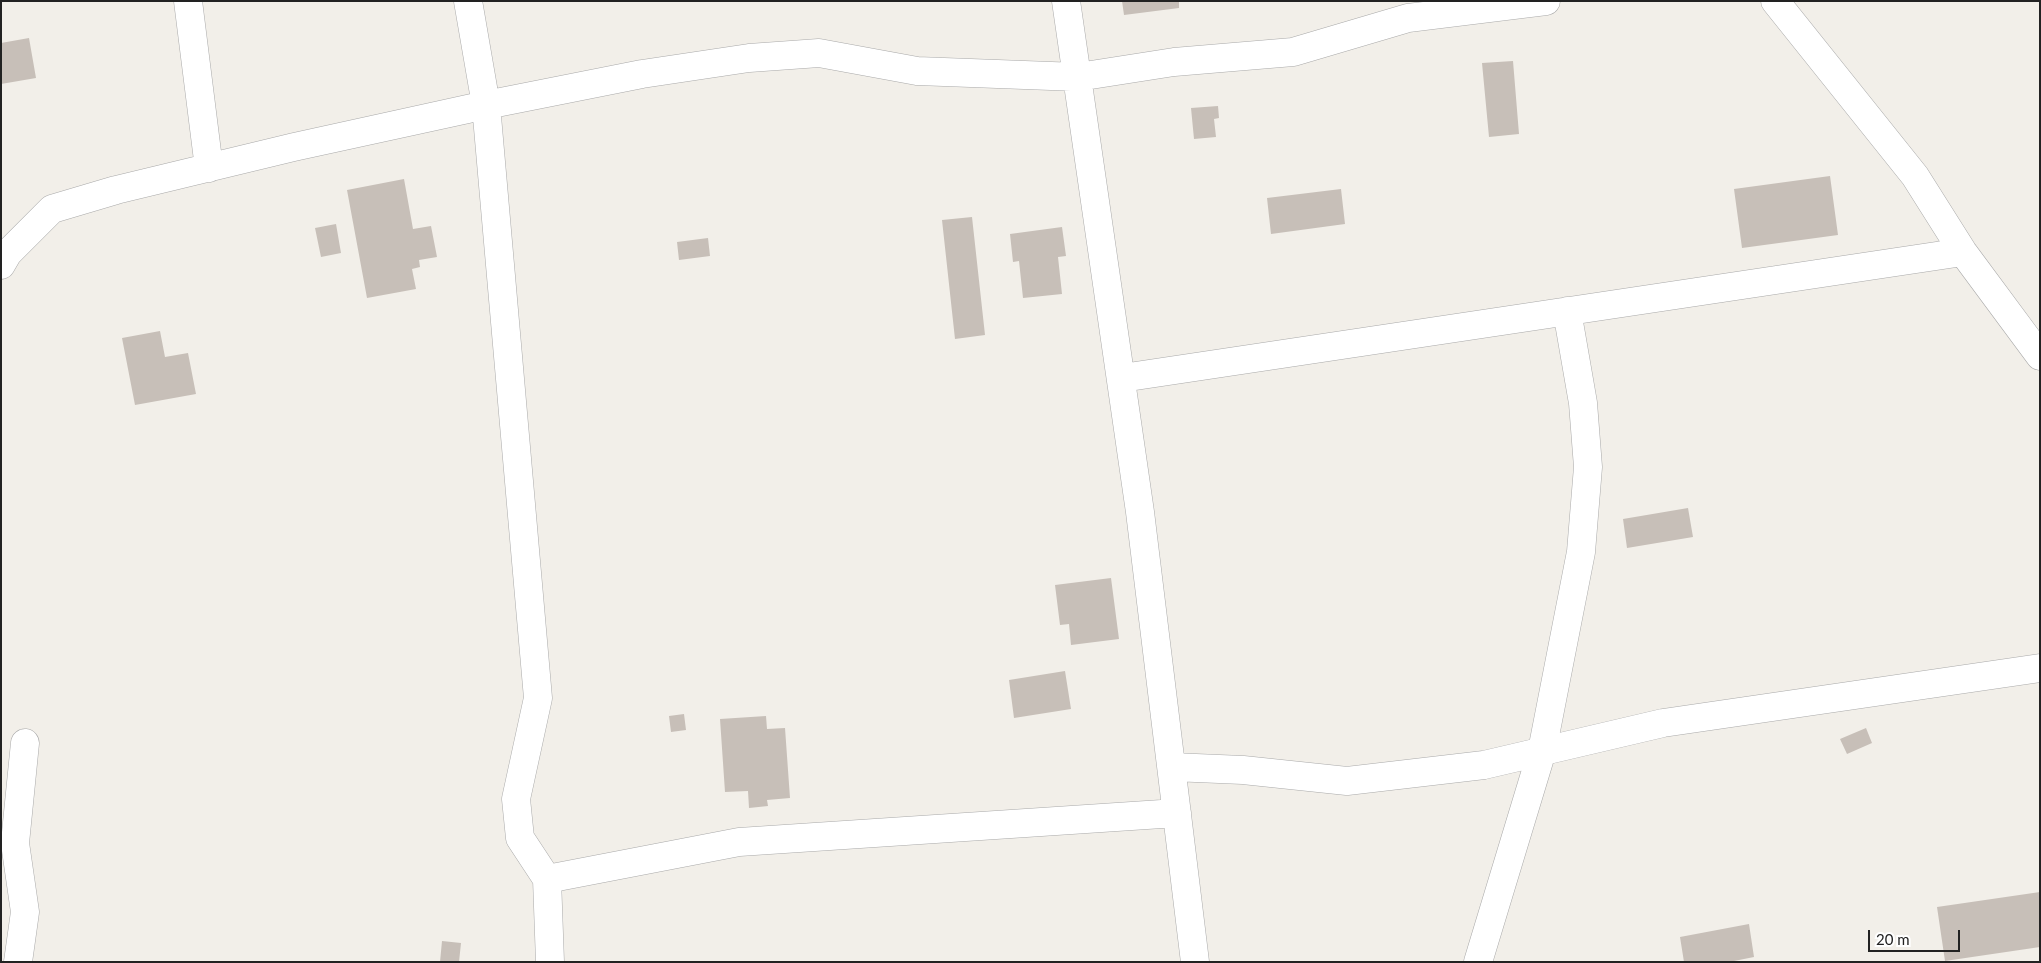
<!DOCTYPE html>
<style>
body{margin:0}
#map{position:relative;width:2041px;height:963px;overflow:hidden;background:#f2efe9;font-family:Lato,sans-serif}
canvas{display:block}
.frame{position:absolute;inset:0;border:2px solid #222;pointer-events:none}
.scale{position:absolute;left:1868px;top:930px;width:92px;height:22px;box-sizing:border-box;border:2px solid #222;border-top:0;padding-left:6px;font-size:15px;line-height:18px;white-space:nowrap;color:#222;-webkit-text-stroke:4px #fff;paint-order:stroke}
</style>
<div id="map">
<canvas width="2041" height="963"></canvas>
<div class="frame"></div>
<div class="scale">20 m</div>
</div>
<script>
const ctx = document.querySelector('canvas').getContext('2d');
ctx.lineJoin = 'round';
function paint(path, color) { ctx.fillStyle = color; ctx.fill(path, 'evenodd'); }
function strokePath(path, color, width, dash) { ctx.strokeStyle = color; ctx.lineWidth = width; ctx.lineCap = dash ? 'butt' : 'round'; ctx.setLineDash(dash || []); ctx.stroke(path); }
const building = new Path2D(`
 M1122,1H1179V8L1124,15Z
 M29,38L36,78L1,84V43Z
 M1513,61L1519,134L1489,137L1482,63Z
 M1218,106L1219,118L1214,119L1216,137L1194,139L1191,108Z
 M1830,176L1838,235L1742,248L1734,189Z
 M404,179L413,229L431,226L437,257L419,260L420,267L412,269L416,289L367,298L347,190Z
 M1341,189L1345,224L1271,234L1267,198Z
 M972,217L985,335L955,339L942,220Z
 M336,224L341,253L321,257L315,228Z
 M1062,227L1066,256L1058,257L1062,294L1023,298L1019,261L1013,262L1010,234Z
 M708,238L710,256L679,260L677,242Z
 M160,331L165,357L188,353L196,394L135,405L122,338Z
 M1688,508L1693,537L1627,548L1623,519Z
 M1111,578L1119,639L1071,645L1069,624L1060,625L1055,585Z
 M1065,671L1071,709L1014,718L1009,680Z
 M684,714L686,730L671,732L669,716Z
 M766,716L767,729L785,728L790,798L767,800L768,806L749,808L748,791L725,792L720,719Z
 M1866,728L1872,743L1847,754L1840,739Z
 M2040,892V947L1945,961L1937,907Z
 M1749,924L1754,957L1729,962H1684L1680,937Z
 M442,941L461,943L459,962H440Z`);
const minor = new Path2D(`
 M188,1L209,168
 M468,1L486,105L538,698L516,799L520,838L547,879L550,962
 M1066,1L1140,512L1195,962
 M1775,1L1915,176L1963,252L2040,356
 M1,265L8,253L52,209L116,190L294,147L486,105L642,74L749,58L819,53L917,71L1078,77L1174,62L1293,52L1408,18L1546,1
 M1122,378L1963,252
 M1172,767L1243,770L1347,781L1484,765L1663,723L2040,668
 M547,879L739,842L1177,813
 M18,962L25,912L15,843L25,743
 M1478,962L1542,751L1581,552L1588,467L1583,403L1567,311`);
paint(building, '#c7bfb8');
strokePath(minor, '#a9a9a9', 29);
strokePath(minor, '#fff', 28);
</script>
